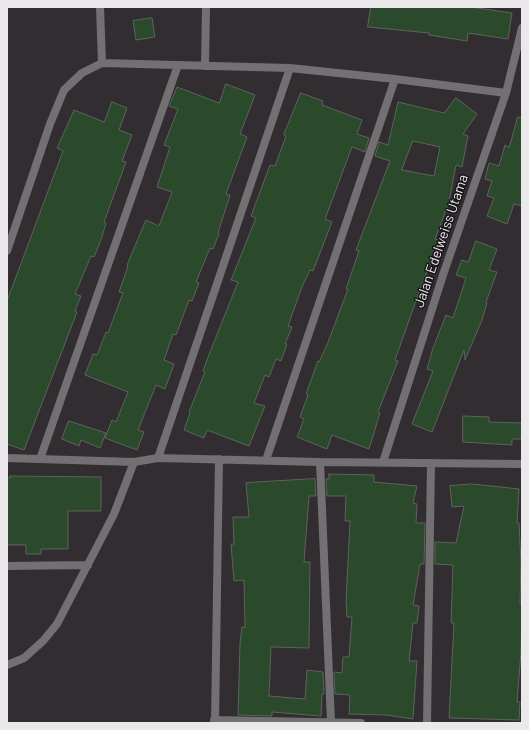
<!DOCTYPE html>
<style>
body{margin:0}
#map{position:relative;width:529px;height:730px;overflow:hidden;background:#312d31;font-family:Barlow,sans-serif}
canvas{display:block}
.frame{position:absolute;inset:0;border:8px solid #eae8ea;pointer-events:none}
</style>
<div id="map">
<canvas width="529" height="730"></canvas>
<div class="frame"></div>
</div>
<script>
const ctx = document.querySelector('canvas').getContext('2d');
ctx.lineJoin = 'round';
function paint(path, color) { ctx.fillStyle = color; ctx.fill(path, 'evenodd'); }
function strokePath(path, color, width, dash) { ctx.strokeStyle = color; ctx.lineWidth = width; ctx.lineCap = dash ? 'butt' : 'round'; ctx.setLineDash(dash || []); ctx.stroke(path); }
function drawText(font, color, halo, rows, align = 'center') {
  ctx.font = font + ' Barlow,sans-serif'; ctx.lineWidth = 3; ctx.setLineDash([]); ctx.textBaseline = 'middle'; ctx.strokeStyle = halo; ctx.fillStyle = color; for (const [text, x, y, turn = 0] of rows) {
    ctx.save(); ctx.translate(x, y); ctx.rotate((+turn || 0) * Math.PI / 180); ctx.textAlign = isNaN(turn) ? turn : align; if (halo) ctx.strokeText(text, 0, 0); ctx.fillText(text, 0, 0); ctx.restore();
  }
}
const building = new Path2D(`
 M371,7H470L512,13L508,39L468,33L467,41L429,35V33L368,27Z
 M152,18L155,37L136,40L133,21Z
 M226,84L255,95L240,134L247,137L226,194L230,195L218,233L219,234L213,249L210,248L196,282L199,283L192,301L189,300L176,335L173,334L164,360L174,364L165,389L156,385L138,430L144,432L137,450L105,438L112,420L116,422L128,392L85,375L93,354L97,355L106,332L108,333L123,293L119,292L128,266L127,265L146,220L159,226L172,192L157,187L170,147L164,145L178,109L169,106L177,87L219,103Z
 M301,93L323,101L322,105L362,120L357,134L369,138L365,152L352,147L325,219L332,222L313,271L310,270L302,287L288,326L292,327L285,344H287L281,361L276,359L269,377L265,375L254,403L265,406L249,446L207,430L204,438L184,430L190,413L189,412L205,372L203,371L210,352L238,282L231,280L256,218L251,216L270,165L275,166L286,136L284,135Z
 M456,98L477,114L463,134L468,136L462,167L456,165L449,202L435,239L444,242L437,261L432,259L418,295L395,360L398,361L378,412L380,413L369,449L332,435L327,449L297,437L304,419L300,417L308,395L306,394L318,361L319,362L327,345L348,289H346L359,251L356,250L390,161L375,156L379,142L388,145L398,102L444,113ZM413,141L440,147L434,176L402,170Z
 M112,102L127,108L119,130L132,135L122,161L126,162L104,222L106,223L101,240L94,257L91,256L75,294L81,296L75,311L77,312L24,450L7,444V301L63,151L57,148L74,110L104,122Z
 M518,117L522,118V206L514,204L507,224L487,216L494,198L487,196L492,181L485,179L489,163L499,166L505,145L509,147Z
 M476,241L497,249L489,270L497,272L486,302L487,303L482,320L465,360L464,350L432,432L412,424L433,371L427,369L433,348L446,315L453,318L466,278L456,275L462,260L468,262Z
 M463,416L489,417V422L522,423V439H512V445L463,442Z
 M69,421L106,433L100,448L81,440L79,446L62,439Z
 M329,474L374,475V482L417,486L413,503L417,504L416,523H425L424,564H420L413,605L419,606L417,623H413L409,661H417L413,719L386,715L349,714L350,695L335,694L334,672L342,673L343,657H349L352,617H347L346,601L350,521H345L346,496H327L326,479H329Z
 M10,476L101,477V511H68V549H41V554H26V545H7V478H10Z
 M315,479L316,496H309L304,562H310L309,648L271,647L269,696L305,699L307,670L323,672L324,694H322L321,716L272,712V716L238,715L240,643L242,627L245,628L244,580L234,581L231,544H234L233,517H249L246,483Z
 M472,484L519,489L517,523H519L521,563L520,604H522L521,652L517,702H520L519,720L449,718L454,623H451L453,565L435,564V542L456,543L464,506L452,507L450,486Z`);
const street = new Path2D(`
 M100,7L102,63L290,68L395,79L506,93
 M205,66L206,7
 M7,251L50,124L64,90L82,73L102,63
 M7,458L134,462L158,458L320,462L522,464
 M158,458L290,68
 M40,459L178,65
 M266,460L395,79
 M320,462L331,722
 M383,462L443,275L506,93L522,28
 M7,566L88,565
 M7,665L24,658L43,641L57,624L114,514L134,462
 M214,720L361,723
 M215,723L219,459
 M427,723L431,463`);
const streetNames = [
 ["Jalan Edelweiss Utama",441,241,-71]
];
paint(building, '#2a4a2b');
strokePath(building, '#5f635e', 1);
strokePath(street, '#727072', 8);
drawText('14px', '#eae8ea', '#181618', streetNames);
</script>
